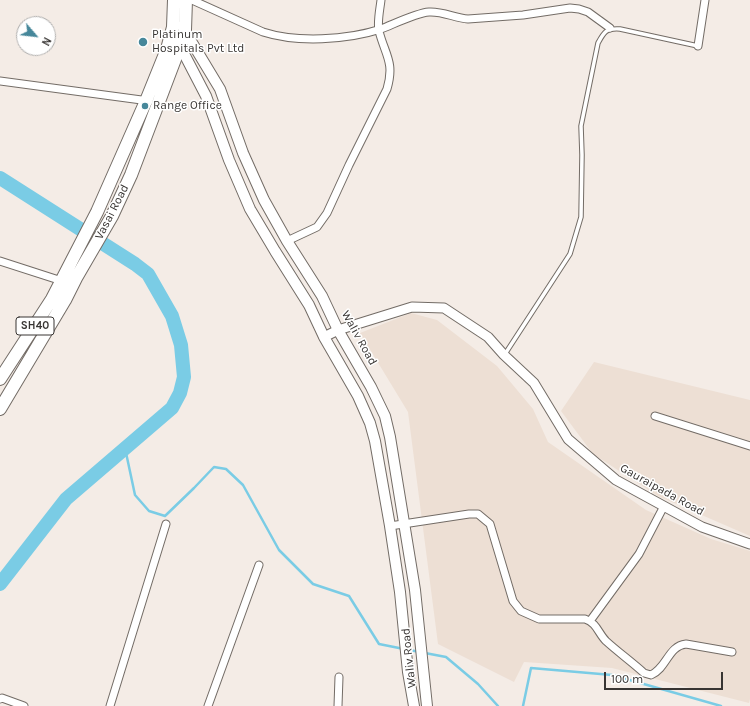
<!DOCTYPE html>
<style>
body{margin:0}
#map{position:relative;width:750px;height:706px;overflow:hidden;background:#f4ece6;font-family:Karla,sans-serif}
canvas{display:block}
.north{position:absolute;left:16px;top:16px;width:40px;height:40px;box-sizing:border-box;background:#fff;border:1px solid #afaead;border-radius:50%;rotate:118deg;font-size:11px;font-weight:700;line-height:16px;text-align:center;color:#383533}
.north::after{content:'';display:block;margin:auto;width:14px;height:18px;background:#46879a;clip-path:polygon(50% 0,100% 100%,50% 72%,0 100%)}
.scale{position:absolute;left:604px;top:672px;width:119px;height:18px;box-sizing:border-box;border:2px solid #383533;border-top:0;padding-left:5px;font-size:12px;line-height:14px;white-space:nowrap;color:#383533;-webkit-text-stroke:3px #fff;paint-order:stroke}
</style>
<div id="map">
<canvas width="750" height="706"></canvas>
<div class="north">N</div>
<div class="scale">100 m</div>
</div>
<script>
const ctx = document.querySelector('canvas').getContext('2d');
ctx.lineJoin = 'round';
function paint(path, color) { ctx.fillStyle = color; ctx.fill(path, 'evenodd'); }
function strokePath(path, color, width, dash) { ctx.strokeStyle = color; ctx.lineWidth = width; ctx.lineCap = dash ? 'butt' : 'round'; ctx.setLineDash(dash || []); ctx.stroke(path); }
function drawText(font, color, halo, rows, align = 'center') {
  ctx.font = font + ' Karla,sans-serif'; ctx.lineWidth = 3; ctx.setLineDash([]); ctx.textBaseline = 'middle'; ctx.strokeStyle = halo; ctx.fillStyle = color; for (const [text, x, y, turn = 0] of rows) {
    ctx.save(); ctx.translate(x, y); ctx.rotate((+turn || 0) * Math.PI / 180); ctx.textAlign = isNaN(turn) ? turn : align; if (halo) ctx.strokeText(text, 0, 0); ctx.fillText(text, 0, 0); ctx.restore();
  }
}
const built = new Path2D(`
 M411,313L437,320L497,366L533,409L548,442L646,510L711,539L750,551V699L749,703L612,668L524,662L514,682L438,644L408,412L360,333Z
 M594,362L750,400V536L658,496L593,454L561,411Z`);
const stream = new Path2D(`
 M125,448L135,495L149,511L165,516L194,488L214,467L226,469L243,485L279,550L313,584L349,596L379,644L404,649
 M409,650L420,652
 M425,653L446,657L478,684L498,706
 M523,706L531,668L612,675L721,706`);
const river = new Path2D(`
 M0,178L135,264L148,274L172,316L181,345L184,377L180,393L172,408L66,499L0,584`);
const service = new Path2D(`
 M505,354L570,254L581,217L582,155L581,126L598,43C604,32 606,28 620,29L698,46`);
const minor = new Path2D(`
 M192,0L263,32C297,43 347,40 381,29C394,24 416,13 429,12C442,11 455,18 468,19L523,15L570,8L579,9L588,12L610,28
 M698,46L705,0
 M0,81L149,101
 M287,241L317,227L327,213L349,165L387,89C395,62 385,55 379,31C377,22 380,9 381,0
 M0,261L65,282
 M655,416L750,446
 M390,526L469,514H478L490,524L513,601L521,611L539,619H585C597,623 598,633 606,641C618,652 632,662 644,673L651,675C667,668 668,646 686,644L732,652
 M590,621L639,554L664,506
 M0,699L2,698L24,706
 M110,706L166,524
 M208,706L259,565
 M338,706L339,677`);
const tertiary = new Path2D(`
 M324,337L338,330L412,307L444,308L488,337L504,355L534,383L568,439L616,480L702,527L750,544`);
const secondary = new Path2D(`
 M182,26L220,89L243,153L264,200L287,241L322,296L338,330L371,387L385,416L390,437L415,590L427,706
 M176,41L180,46L206,96L229,160L250,209L275,251L309,305L324,337L358,396L370,423L375,441L390,526L400,592L408,672L414,706`);
const primary = new Path2D(`
 M0,379L52,299L97,212L146,101L167,49L173,27L174,0
 M0,409L65,300L76,278L112,216L131,175L180,46L185,30L186,0`);
const markers = [
 [143,42,5,"#46879a"],
 [145,106,4,"#46879a"]
];
const shields = [
 [35,326,38]
];
const shieldNames = [
 ["SH40",35,326]
];
const poiNames = [
 ["Platinum",152,35],
 ["Hospitals Pvt Ltd",152,49],
 ["Range Office",153,106]
];
const streetNames = [
 ["Vasai Road",112,212,-63],
 ["Waliv Road",359,338,61],
 ["Gauraipada Road",662,490,29],
 ["Waliv Road",409,658,-96]
];
paint(built, '#eddfd4');
strokePath(stream, '#7acce5', 2.5);
strokePath(river, '#7acce5', 14);
strokePath(service, '#736c66', 5.5);
strokePath(minor, '#736c66', 9);
strokePath(tertiary, '#736c66', 11);
strokePath(secondary, '#736c66', 12);
strokePath(primary, '#736c66', 14);
strokePath(service, '#fff', 3.5);
strokePath(minor, '#fff', 7);
strokePath(tertiary, '#fff', 9);
strokePath(secondary, '#fff', 10);
strokePath(primary, '#fff', 12);
for (const [x, y, r, color] of markers) { const dot = new Path2D(); dot.arc(x, y, r, 0, 2 * Math.PI); ctx.fillStyle = color; ctx.fill(dot); strokePath(dot, '#fff', 1.5); }
for (const [x, y, w] of shields) { const box = new Path2D(); box.roundRect(x - w / 2, y - 9, w, 18, 3); ctx.fillStyle = '#fff'; ctx.fill(box); strokePath(box, '#383533', 1); }
drawText('bold 11px', '#383533', null, shieldNames);
drawText('12px', '#383533', '#fff', poiNames, 'left');
drawText('12px', '#383533', '#fff', streetNames);
</script>
